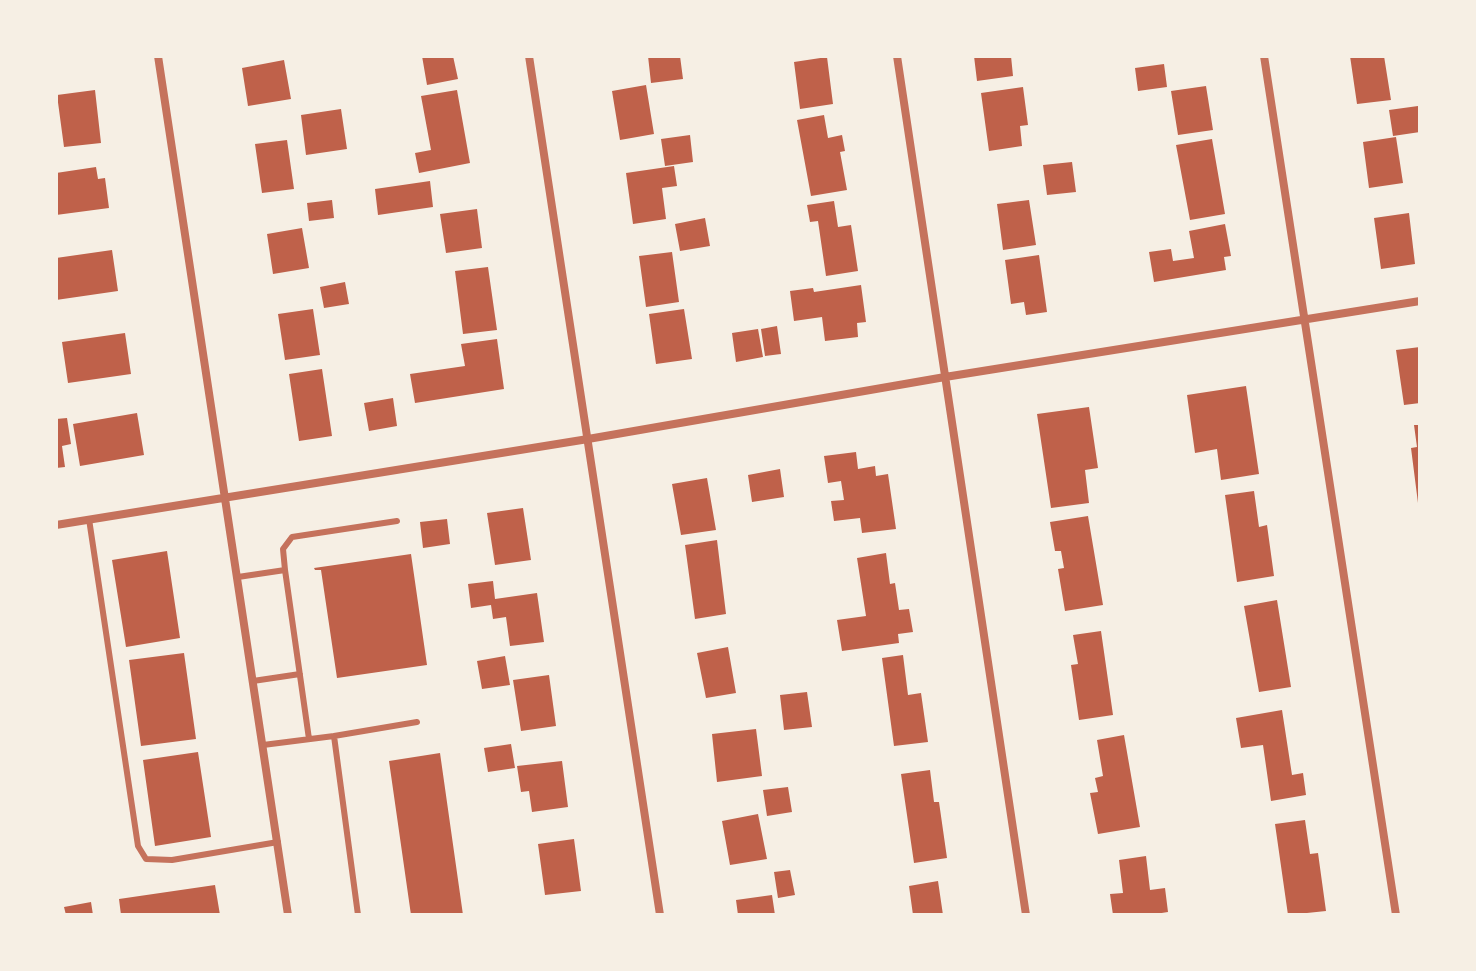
<!DOCTYPE html>
<style>
body{margin:0}
#map{position:relative;width:1476px;height:971px;overflow:hidden;background:#f6efe4;font-family:"DejaVu Sans",sans-serif}
canvas{display:block}
.frame{position:absolute;inset:0;border:58px solid #f6efe4;pointer-events:none}
</style>
<div id="map">
<canvas width="1476" height="971"></canvas>
<div class="frame"></div>
</div>
<script>
const ctx = document.querySelector('canvas').getContext('2d');
ctx.lineJoin = 'round';
function paint(path, color) { ctx.fillStyle = color; ctx.fill(path, 'evenodd'); }
function strokePath(path, color, width, dash) { ctx.strokeStyle = color; ctx.lineWidth = width; ctx.lineCap = dash ? 'butt' : 'round'; ctx.setLineDash(dash || []); ctx.stroke(path); }
const building = new Path2D(`
 M422,56H453L458,79L427,85Z
 M648,56H680L683,79L651,83Z
 M974,56H1011L1013,76L977,81Z
 M1350,56H1384L1391,100L1357,104Z
 M827,57L833,104L800,109L794,62Z
 M284,60L291,99L248,106L242,68Z
 M1164,64L1167,87L1138,91L1135,68Z
 M646,85L654,134L620,140L612,91Z
 M1206,86L1213,130L1178,135L1171,91Z
 M1023,87L1028,125L1020,126L1022,146L989,151L981,93Z
 M95,90L101,143L64,147L57,95Z
 M457,90L470,163L419,173L415,153L431,150L421,96Z
 M1418,106L1420,132L1393,136L1389,110Z
 M341,109L347,149L306,155L301,115Z
 M824,115L828,138L842,135L845,151L840,152L847,190L811,196L797,120Z
 M690,135L693,162L665,166L661,139Z
 M1396,137L1403,183L1369,188L1363,142Z
 M1212,139L1225,214L1190,220L1176,145Z
 M287,140L294,189L262,193L255,144Z
 M1072,162L1076,192L1047,195L1043,165Z
 M674,166L677,186L662,188L666,219L633,224L626,173Z
 M96,167L98,179L105,178L109,208L56,215V173Z
 M430,181L433,207L378,215L375,189Z
 M332,200L334,218L309,221L307,203Z
 M1029,200L1036,245L1003,250L997,204Z
 M834,201L838,227L851,225L858,271L826,276L818,221L810,222L807,205Z
 M477,209L482,248L446,253L440,214Z
 M1409,213L1415,264L1381,269L1374,218Z
 M705,218L710,246L680,251L675,224Z
 M1225,224L1231,256L1224,257L1226,270L1154,282L1149,252L1171,249L1173,261L1194,258L1189,231Z
 M302,228L309,268L273,274L267,234Z
 M112,250L118,291L56,300V258Z
 M672,252L679,302L646,307L639,256Z
 M1039,255L1047,312L1026,315L1024,302L1011,304L1005,260Z
 M488,267L497,330L463,334L455,271Z
 M345,282L349,304L324,308L320,287Z
 M861,285L866,322L857,323L858,337L825,341L822,317L794,321L790,291L813,288L814,292Z
 M313,309L320,355L285,360L278,314Z
 M684,309L692,359L656,364L649,314Z
 M777,326L781,354L765,356L761,329Z
 M758,329L763,357L736,362L732,333Z
 M125,333L131,374L68,383L62,342Z
 M497,339L504,389L415,403L410,374L465,366L461,344Z
 M1420,347V403L1404,405L1396,350Z
 M322,369L332,436L299,441L289,374Z
 M1246,386L1259,474L1221,480L1217,449L1195,453L1187,395Z
 M393,398L397,426L369,431L364,403Z
 M1089,407L1098,468L1085,470L1089,503L1051,508L1037,414Z
 M137,413L144,455L80,466L73,424Z
 M67,418L71,444L62,446L65,467L56,468V419Z
 M1414,425H1420V503H1418L1411,448L1417,447Z
 M856,452L858,469L875,466L876,476L888,474L896,529L862,533L860,518L834,521L831,501L844,500L841,481L828,483L824,456Z
 M780,469L784,497L752,502L748,475Z
 M707,478L716,530L681,535L672,484Z
 M1254,491L1259,527L1267,525L1274,576L1237,582L1225,495Z
 M523,508L531,560L495,565L487,513Z
 M1088,516L1103,605L1065,611L1058,569L1064,568L1061,551H1055L1050,522Z
 M447,519L450,544L423,548L420,522Z
 M717,540L726,614L695,619L685,545Z
 M167,551L180,638L126,647L112,560Z
 M886,553L890,584L895,583L899,610L909,609L913,632L898,634L899,643L842,651L837,620L866,616L857,558Z
 M411,554L427,665L337,678L321,570H315L314,568Z
 M493,581L495,599L537,593L544,642L510,646L506,617L493,619L491,605L471,608L468,584Z
 M1277,600L1291,687L1259,692L1244,606Z
 M1101,631L1113,715L1079,720L1071,665L1078,664L1073,635Z
 M728,647L736,693L706,698L697,653Z
 M184,653L196,739L141,746L129,660Z
 M903,655L908,695L921,693L928,742L894,746L882,658Z
 M505,656L510,685L482,689L477,661Z
 M549,675L556,726L521,731L513,680Z
 M807,692L812,727L784,730L780,695Z
 M1282,710L1292,775L1303,773L1306,795L1271,801L1263,745L1241,748L1236,718Z
 M756,729L762,776L717,782L712,734Z
 M1124,735L1140,827L1098,834L1090,793L1098,792L1095,778L1103,776L1097,740Z
 M511,744L515,768L488,772L484,748Z
 M198,752L211,837L155,846L143,760Z
 M440,753L463,915H411L389,761Z
 M562,761L568,807L532,812L529,791L521,792L517,766Z
 M930,770L934,802H939L947,858L914,863L901,774Z
 M788,787L792,812L767,816L763,790Z
 M758,814L767,859L730,865L722,821Z
 M1305,820L1310,854L1318,853L1326,911L1288,915L1275,824Z
 M574,839L581,891L545,895L538,844Z
 M1146,856L1150,890L1165,888L1168,912L1149,915H1113L1110,894L1123,893L1119,860Z
 M790,870L795,895L778,898L774,872Z
 M938,881L943,915H913L909,886Z
 M215,885L220,915H121L119,899Z
 M772,895L775,915H738L736,900Z
 M91,902L93,915H66L64,907Z`);
const service = new Path2D(`
 M89,519L138,846L146,859L172,860L278,842
 M285,570L283,549L292,537L397,521
 M238,577L285,570L309,739
 M253,681L300,674
 M334,736L417,722
 M263,745L334,736L358,915`);
const minor = new Path2D(`
 M158,56L288,915
 M529,56L660,915
 M897,56L1026,915
 M1264,56L1396,915
 M56,525L588,439L945,377L1420,301`);
paint(building, '#bf614a');
strokePath(service, '#c5725c', 6);
strokePath(minor, '#c5725c', 8);
</script>
